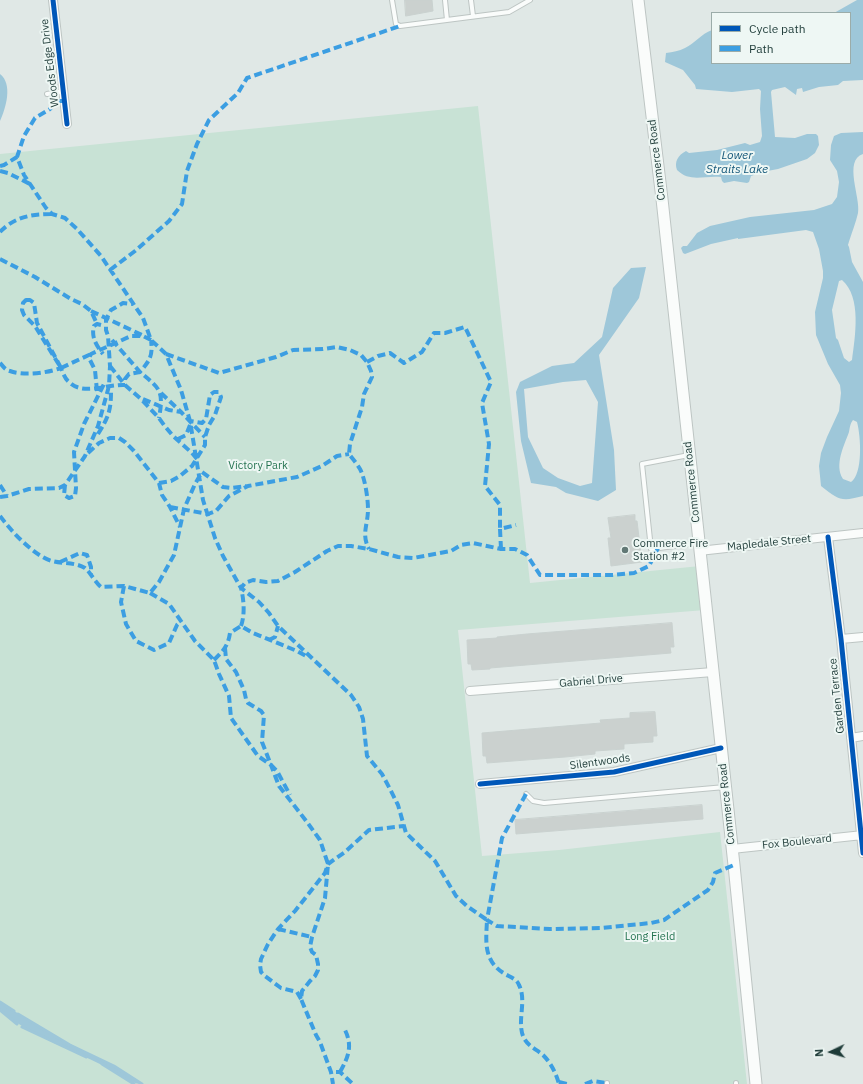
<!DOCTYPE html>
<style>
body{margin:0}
#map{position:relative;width:863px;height:1084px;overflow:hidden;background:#e0e8e6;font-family:"IBM Plex Sans",sans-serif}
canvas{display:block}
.legend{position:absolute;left:711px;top:12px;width:140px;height:52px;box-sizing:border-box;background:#eef7f4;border:1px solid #9baca9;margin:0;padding:5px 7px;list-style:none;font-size:12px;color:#1e3b38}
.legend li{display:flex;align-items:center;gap:8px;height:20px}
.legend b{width:20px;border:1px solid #9baca9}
.north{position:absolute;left:811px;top:1032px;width:40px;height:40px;-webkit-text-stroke:3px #eef7f4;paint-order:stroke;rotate:266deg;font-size:11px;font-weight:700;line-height:16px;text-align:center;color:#1e3b38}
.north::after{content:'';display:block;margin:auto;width:14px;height:18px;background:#1e3b38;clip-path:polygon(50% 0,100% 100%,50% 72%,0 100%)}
</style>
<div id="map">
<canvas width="863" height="1084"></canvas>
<ul class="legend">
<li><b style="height:5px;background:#0057b8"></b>Cycle path</li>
<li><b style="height:5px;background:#3c9ee2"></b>Path</li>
</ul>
<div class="north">N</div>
</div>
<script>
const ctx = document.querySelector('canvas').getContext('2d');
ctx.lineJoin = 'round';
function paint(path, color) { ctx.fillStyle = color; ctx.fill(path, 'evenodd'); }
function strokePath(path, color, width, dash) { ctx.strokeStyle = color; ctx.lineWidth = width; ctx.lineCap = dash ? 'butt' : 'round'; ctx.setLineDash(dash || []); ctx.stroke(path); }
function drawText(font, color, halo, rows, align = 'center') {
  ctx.font = font + ' "IBM Plex Sans",sans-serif'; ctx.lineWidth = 4; ctx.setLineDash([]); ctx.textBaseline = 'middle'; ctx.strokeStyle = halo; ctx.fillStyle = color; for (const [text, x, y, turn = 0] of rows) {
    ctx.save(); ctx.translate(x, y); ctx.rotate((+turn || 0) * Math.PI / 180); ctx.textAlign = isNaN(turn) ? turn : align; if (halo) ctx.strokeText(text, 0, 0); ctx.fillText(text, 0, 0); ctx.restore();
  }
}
const green = new Path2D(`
 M478,106L530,583L700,566L705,610L458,630L482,856L559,850L720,832L747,1084H0V154Z`);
const water = new Path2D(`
 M857,0H863V80L843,81L838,85L819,87L803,92L802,88L797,89L796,95L785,87L772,90L771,92L775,137L795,138L807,134H816L818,136L819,145L815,153L807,159L778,169L762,172L751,176L749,182L747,183L734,181L724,183L722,181L721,177C705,175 690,183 677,170C674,162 678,155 686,151L689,153L717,150L745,143L750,145L760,142L762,136L760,109L761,91L759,89L732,92L696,89L695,85L683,70L665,62L666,53C673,52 679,51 685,48C695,43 701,34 712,30V63H850V13H834Z
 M0,74C13,84 6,108 0,121Z
 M863,132V154C843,160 861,198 858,213C856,222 851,235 848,245L849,247L852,262L863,282V496C841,502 839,500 821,486L819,466L821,453L827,437L839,411L841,393L840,385L828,364L816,335L815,312L823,278V271L819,249L813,232L806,230L738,239V238L711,244L685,254L683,253L681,248L683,246H687L697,233L710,226L750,217L814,210L832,204L837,197L839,182L837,171L830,160L831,145L834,136L841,133ZM842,280C862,297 855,337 852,360L849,362L844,358L838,340L836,338L832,310L839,281ZM853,420L857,422C861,437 863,474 851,482L843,479C834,465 844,446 849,432C850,427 850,424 853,420Z
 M646,267L639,298L599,355L614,450L616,490L598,501L566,493L556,487L531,483L521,441L516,392L520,382L552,366L574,363L602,337L613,288L631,268ZM586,380L598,402L592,483L580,486L558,478L543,468L528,437L524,389L563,382Z
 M0,1002L54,1036L114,1066L142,1084C128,1084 117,1072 104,1066C69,1048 30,1036 0,1010Z`);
const stream = new Path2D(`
 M0,1002L14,1011
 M0,1010L17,1024
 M18,1014L70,1045L114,1066L142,1084
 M22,1027L86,1057
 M102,1064L134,1084`);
const building = new Path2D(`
 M405,0H432L433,11L406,16Z
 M635,515V521H637L642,562L611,566L608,538H611L608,518Z
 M672,623L674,647H670L671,653L490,668V669L472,670L471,664H468L467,640L497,638V637L527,634Z
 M655,712L657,736H653V742L624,744V749L595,751V754L565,757L487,763L486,756H483L482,733L601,723L600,720L630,718V713Z
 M702,805L703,819L516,834L515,820Z`);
const service = new Path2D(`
 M392,0L396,24L400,26L509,12L530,0
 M445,0L447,20
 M471,0L473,16
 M47,94L64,91
 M689,455L642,464L651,549L698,543
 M526,794L533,801L544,803L725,787
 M607,1083V1084
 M736,1083V1084`);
const minor = new Path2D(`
 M53,0L67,124
 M828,537L841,639L863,853
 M699,551L863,533
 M841,639L863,637
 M470,691L713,672
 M851,738L863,736
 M480,784L614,772L721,748
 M732,849L863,835`);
const secondary = new Path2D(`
 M638,0L662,199L734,865L756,1084`);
const quiet = new Path2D(`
 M65,101H57L50,109L35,118L24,136L17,157L24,175L46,208L52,214L65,218L77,229L101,256L143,318L151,340L166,354L181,390L190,421L203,500L215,538L223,556L241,588L259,602L269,613L278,626L351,695L359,707L363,719L367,756L382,774L390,789L398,805L406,833L435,861L456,896L467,906L487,920C486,942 483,961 505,974C510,977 517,979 519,985C527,1001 517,1020 523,1036C527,1046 536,1049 543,1055C551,1063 556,1073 559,1084
 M0,166L4,165L17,157
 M0,171L8,173L30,184
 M0,232C14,217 32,214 52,214
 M0,259L35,277L71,299L82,304L91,311L97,324
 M110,270L135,251L169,221L182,204L187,171L197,144L209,120L238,93L247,78L400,26
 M26,300H30L34,303L37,323L61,368L35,326L24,315L22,310L23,303Z
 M91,311L144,336
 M101,325L97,324L94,326C91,337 96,345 103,354
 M112,340L140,372C150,360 153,356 151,340
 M166,354L219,373L276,357L293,350L323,349L337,347L350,350L361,355L367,362L371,371L372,377L364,394L362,407L350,444L349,454C353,459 357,464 360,469C365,478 368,499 368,509C368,525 361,534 369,549
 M367,362L378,356L390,353L404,363L422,352L434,333H445L465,327L491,382L482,403L489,444L485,486L500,505V529
 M0,363C3,366 5,370 10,371C24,376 47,373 61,368C63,373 65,379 69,382C83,396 107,384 125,385V379L129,374L140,372C160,389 164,390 159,418
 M110,366L125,385L141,399L159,418L164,425L173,436L192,453L197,459
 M61,368L91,354
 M97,391L95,370L89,358L91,354L131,336H143L151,340
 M161,393L181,412
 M143,399L169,410L181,412L205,437
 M98,434C108,418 111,411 111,392
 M178,439L186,435L190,425
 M88,453L99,443L110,438H119L125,442L134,451L159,483L162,495L170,507L180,527
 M159,483L171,481L180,476L192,466L205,445V437L209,425L215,415L221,397L219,392H214L210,395L206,419L202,423L190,421
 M0,485L7,496
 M65,485L64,495L69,498L75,496L76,488L74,452L84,424L104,384
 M0,497L7,496L29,489L59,488L65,485L85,456L98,426L109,386L110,366L108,336L106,330V320L111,310L123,303L133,304
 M170,507L208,514L216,511L229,496L248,486L297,477L322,466L337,456L349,454
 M0,516C11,531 34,556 52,561C63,564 75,562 85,568C90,572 95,582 101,587L124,586L150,593L159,582L174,555L184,509L195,484L202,472L223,487L232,488L248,486
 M501,549L500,529L516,525
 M60,562L80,553L87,555L91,567V574
 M124,586L121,602L126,624L136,641L154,650L169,643L177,625L180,622
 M150,593L169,604L195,641L214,660L219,674L229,696L231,718L258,756L271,765L279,786L307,822L320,840L328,864L325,898L312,937L310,947L312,952L316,955L318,964V970L315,976L310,981L302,991L301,999L316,1035L320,1042L331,1072L333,1084
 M241,626C245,615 244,600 241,588L245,583L253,580L266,582L278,581L295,572L327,551L338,546H351L369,549L398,557L413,558L451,551L461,545L473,543L501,549H515L527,555L540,575H613L634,573L649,566L658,548
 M269,640L275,637L278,626
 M225,648L226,659L236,672L244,690L246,699L248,703L261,711L264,715L262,742L271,765L277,771L290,795
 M214,660C224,650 228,646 230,633L241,626L253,633L297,651L306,656
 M526,794L502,838L487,920L497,926L550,929L601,928L651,923L664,920L708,890L713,882L715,873L734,865
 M278,929L312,937
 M301,999L297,992L281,988L265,976L261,972L260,965L261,959L268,944L278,929L295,911L325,873L328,864L345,852L369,830L404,826
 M336,1072H340L353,1084
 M340,1072C349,1056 353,1045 344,1028
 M559,1082L567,1084
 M585,1084L593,1081L607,1083`);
const cycleway = new Path2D(`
 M53,0L67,124
 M828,537L841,639L863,853
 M480,784L614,772L721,748`);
const markers = [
 [625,550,4,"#627875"]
];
const streetNames = [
 ["Woods Edge Drive",50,63,-97],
 ["Commerce Road",657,160,-97],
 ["Commerce Road",692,482,-96],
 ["Mapledale Street",769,543,-6],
 ["Gabriel Drive",591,681,-5],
 ["Garden Terrace",837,696,-96],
 ["Silentwoods",600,762,-8],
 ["Commerce Road",727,804,-96],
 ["Fox Boulevard",797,842,-6]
];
const parkNames = [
 ["Victory Park",258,466],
 ["Long Field",650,937]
];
const poiNames = [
 ["Commerce Fire",633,544],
 ["Station #2",633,557]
];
const waterNames = [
 ["Lower",737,156],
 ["Straits Lake",737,170]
];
paint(green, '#c8e2d5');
paint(water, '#9ec7d9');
strokePath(stream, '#9ec7d9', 3);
paint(building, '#cbd1cf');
strokePath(building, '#c9d1cf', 1);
strokePath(service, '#bdc5c3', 6);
strokePath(minor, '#bdc5c3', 10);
strokePath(secondary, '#bdc5c3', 13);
strokePath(service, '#fafcfb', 4);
strokePath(minor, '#fafcfb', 8);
strokePath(secondary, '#fafcfb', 11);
strokePath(quiet, '#3c9ee2', 4, [8, 4]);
strokePath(cycleway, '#0057b8', 5);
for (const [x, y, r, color] of markers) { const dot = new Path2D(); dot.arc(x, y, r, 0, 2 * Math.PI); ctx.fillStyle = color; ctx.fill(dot); strokePath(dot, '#eef7f4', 1.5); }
drawText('11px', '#1e3b38', '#eef7f4', streetNames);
drawText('11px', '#267452', '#eef7f4', parkNames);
drawText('11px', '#1e3b38', '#eef7f4', poiNames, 'left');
drawText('italic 12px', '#15587a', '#eef7f4', waterNames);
</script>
